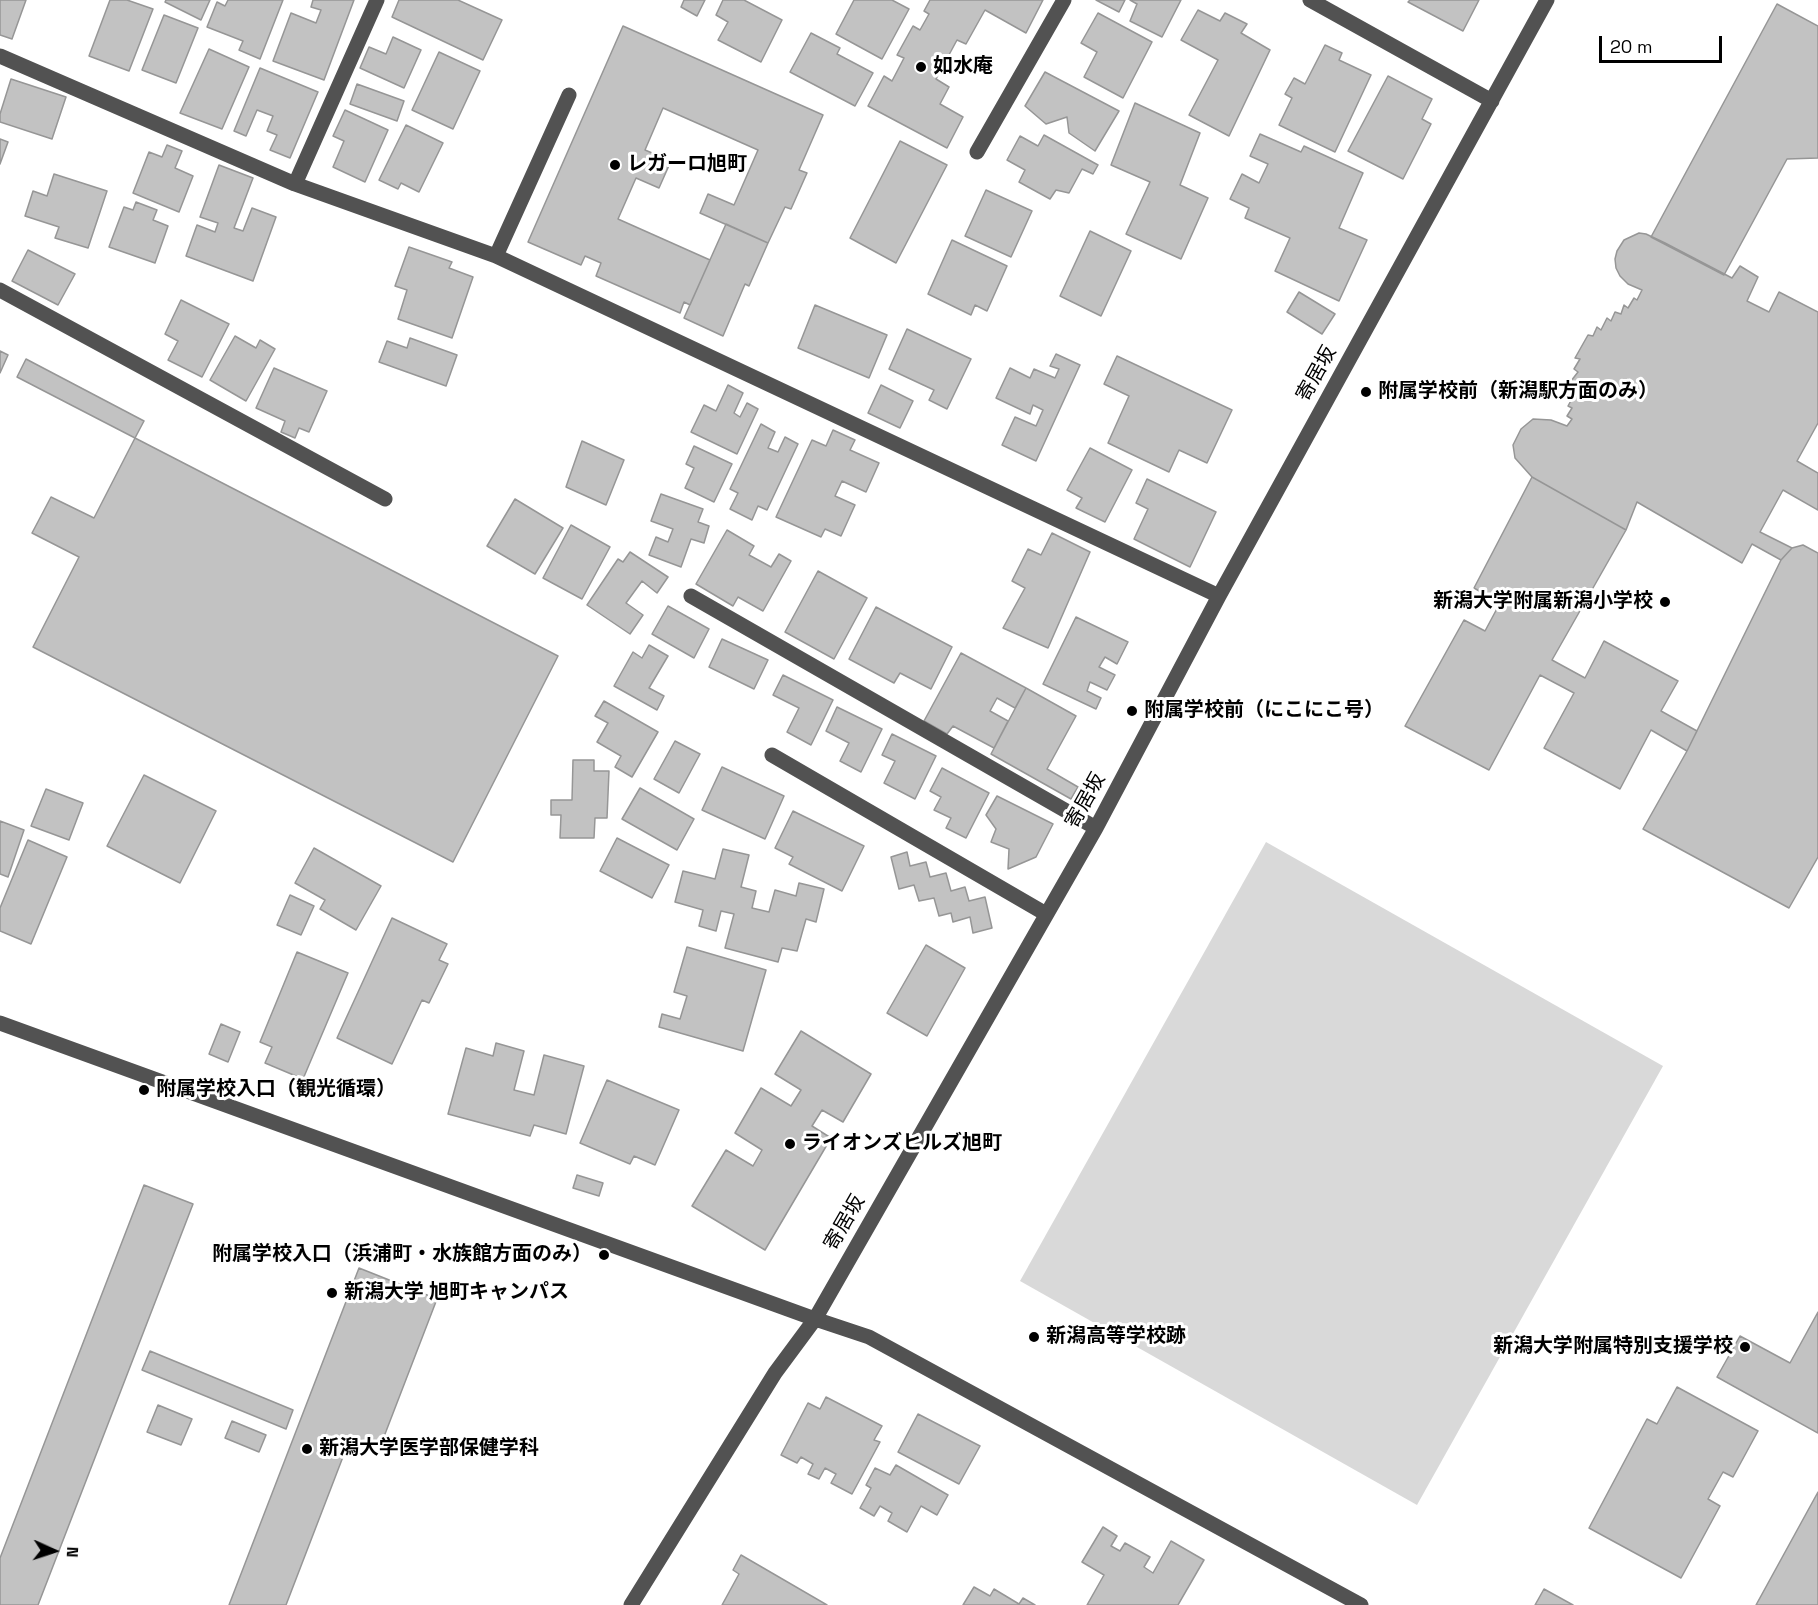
<!DOCTYPE html>
<meta charset="utf-8">
<style>
body{margin:0}
#map{position:relative;width:1818px;height:1605px;overflow:hidden;background:#fff;font-family:"Space Grotesk",sans-serif}
canvas{display:block}
.north{position:absolute;left:24px;top:1521px;width:60px;height:60px;-webkit-text-stroke:4px #fff;paint-order:stroke;rotate:93deg;font-size:16px;font-weight:700;line-height:24px;text-align:center;color:#000}
.north::after{content:'';display:block;margin:auto;width:21px;height:27px;background:#000;clip-path:polygon(50% 0,100% 100%,50% 72%,0 100%)}
.scale{position:absolute;left:1599px;top:36px;width:123px;height:27px;box-sizing:border-box;border:3px solid #000;border-top:0;padding-left:8px;font-size:18px;line-height:21px;white-space:nowrap;color:#000;-webkit-text-stroke:4px #fff;paint-order:stroke}
</style>
<div id="map">
<canvas width="1818" height="1605"></canvas>
<div class="north">N</div>
<div class="scale">20 m</div>
</div>
<script>
const ctx = document.querySelector('canvas').getContext('2d');
ctx.lineJoin = 'round';
function paint(path, color) { ctx.fillStyle = color; ctx.fill(path, 'evenodd'); }
function strokePath(path, color, width, dash) { ctx.strokeStyle = color; ctx.lineWidth = width; ctx.lineCap = dash ? 'butt' : 'round'; ctx.setLineDash(dash || []); ctx.stroke(path); }
function drawText(font, color, halo, rows, align = 'center') {
  ctx.font = font + ' "Space Grotesk","Noto Sans JP",sans-serif'; ctx.lineWidth = 6; ctx.setLineDash([]); ctx.textBaseline = 'middle'; ctx.strokeStyle = halo; ctx.fillStyle = color; for (const [text, x, y, turn = 0] of rows) {
    ctx.save(); ctx.translate(x, y); ctx.rotate((+turn || 0) * Math.PI / 180); ctx.textAlign = isNaN(turn) ? turn : align; if (halo) ctx.strokeText(text, 0, 0); ctx.fillText(text, 0, 0); ctx.restore();
  }
}
const green = new Path2D(`
 M1266,842L1663,1066L1417,1505L1020,1281Z`);
const building = new Path2D(`
 M0,0H26L12,39L0,35Z
 M110,0H127L153,9L129,71L89,56Z
 M166,0H210L201,20L165,2Z
 M228,0H283L260,59L239,50L243,41L207,27L217,2L225,6Z
 M313,0H354L324,80L273,61L291,13L316,23L321,10L311,7Z
 M399,0H458L502,20L483,60L392,17Z
 M684,0H705L697,16L681,7Z
 M723,0H744L782,20L761,62L718,40L728,22L716,15Z
 M854,0H892L909,9L882,59L836,34Z
 M930,0H1043L1026,33L985,10L966,44L957,40L936,79L949,87L940,104L963,117L947,148L868,106L884,76L892,81L904,58L897,55L913,26L920,30L929,14L924,11Z
 M1096,0H1125L1119,12Z
 M1130,0H1181L1162,37L1130,21L1137,4Z
 M1410,0H1479L1463,31L1408,2Z
 M1777,4L1818,26V158L1787,159L1724,275L1651,237Z
 M1198,10L1220,21L1225,13L1247,24L1241,33L1270,50L1229,136L1189,115L1218,60L1181,40Z
 M1098,13L1152,42L1123,98L1084,77L1097,52L1081,43Z
 M164,15L198,28L176,83L142,70Z
 M623,26L823,115L799,170L807,173L791,209L785,207L768,243L700,213L708,194L734,205L758,150L663,108L645,150L671,161L659,188L636,178L618,219L710,260L690,305L684,302L680,313L596,276L601,263L585,256L581,265L528,242Z
 M811,33L840,48L837,54L873,73L855,106L790,72Z
 M393,37L421,50L404,88L360,68L369,47L386,54Z
 M1325,45L1342,53L1339,60L1371,75L1335,152L1279,125L1292,98L1285,94L1294,78L1305,84Z
 M209,49L249,67L222,129L180,113Z
 M439,52L480,71L453,129L412,110Z
 M260,68L318,92L290,158L270,150L277,135L267,131L273,116L257,110L246,136L234,131Z
 M1045,72L1119,111L1095,151L1069,133L1067,117L1046,124L1025,106Z
 M1388,76L1432,99L1422,119L1431,124L1403,179L1348,151Z
 M11,79L66,97L52,139L0,122V114Z
 M357,84L404,101L397,121L350,104Z
 M1135,103L1200,133L1180,185L1208,198L1181,259L1126,234L1150,182L1111,165Z
 M345,110L388,130L365,182L333,167L344,141L333,136Z
 M406,125L443,143L419,192L401,183L398,189L379,180Z
 M1260,134L1301,152L1304,146L1363,173L1339,228L1367,240L1339,301L1275,271L1290,238L1245,218L1249,208L1230,199L1242,174L1259,183L1268,164L1250,156Z
 M1044,135L1098,165L1093,174L1082,169L1069,193L1056,190L1050,199L1019,182L1025,170L1007,160L1020,136L1038,146Z
 M0,139L8,142L0,164Z
 M900,141L947,165L896,263L850,238Z
 M167,145L182,151L175,168L193,176L179,212L133,193L149,152L162,157Z
 M219,165L253,178L234,228L243,231L252,208L276,217L253,281L186,256L197,225L215,232L218,223L200,217Z
 M54,174L107,191L88,248L55,238L59,227L25,216L33,191L47,196Z
 M986,190L1032,211L1011,257L965,236Z
 M136,202L157,210L153,220L168,226L155,263L109,247L124,207L133,210Z
 M726,224L768,243L749,286L745,284L723,336L684,318Z
 M1090,231L1131,251L1101,316L1060,296Z
 M1639,233L1646,234L1665,243L1732,278L1740,266L1758,277L1747,301L1769,312L1779,292L1818,312V423L1797,461L1818,473V510L1783,490L1760,532L1792,548L1781,560L1752,544L1742,563L1637,502L1626,530L1532,477L1515,458L1513,445L1521,429L1533,419L1551,420L1567,426L1572,419L1567,416L1572,408L1568,406L1574,395L1571,393L1576,383L1571,381L1578,372L1574,369L1580,359L1575,358L1588,335L1593,336L1597,327L1601,330L1607,318L1611,321L1615,312L1621,314L1624,305L1628,308L1634,298L1637,300L1642,290L1628,284L1620,276L1616,268L1615,259L1617,251L1624,240Z
 M952,240L1007,266L987,311L975,305L971,315L928,294Z
 M409,247L452,262L449,268L473,277L452,338L398,319L407,290L395,286Z
 M28,250L75,274L58,305L12,281Z
 M1299,292L1335,314L1322,334L1287,312Z
 M181,300L229,324L202,377L168,360L178,341L165,334Z
 M815,305L887,335L869,378L798,348Z
 M907,329L971,359L947,409L929,400L934,390L889,369Z
 M235,336L256,348L260,340L275,349L246,401L210,380Z
 M410,338L457,355L446,386L379,362L387,341L407,348Z
 M0,351L8,355L0,373Z
 M1056,354L1080,365L1036,461L1002,445L1015,417L1036,426L1043,410L1033,405L1030,414L996,398L1010,368L1030,378L1034,369L1055,378L1059,369L1050,366Z
 M1117,356L1232,410L1207,463L1179,450L1169,472L1108,443L1129,396L1104,384Z
 M26,359L144,421L135,438L17,377Z
 M274,368L327,391L309,432L299,428L295,438L281,432L285,421L256,408Z
 M728,385L743,393L734,413L740,417L747,403L758,409L737,454L691,432L704,405L716,411Z
 M881,385L913,401L900,428L868,413Z
 M761,424L775,432L768,448L778,452L785,437L798,444L767,510L758,506L752,520L730,509L738,493L730,489Z
 M833,430L855,440L850,450L879,463L866,492L842,481L835,496L855,505L841,536L825,529L821,537L776,517L812,440L826,446Z
 M135,438L558,656L453,862L33,647L79,557L32,533L51,497L94,518Z
 M582,441L624,460L606,505L566,487Z
 M694,446L732,464L714,502L685,488L694,468L686,464Z
 M1090,448L1132,470L1105,522L1076,508L1082,498L1067,490Z
 M1532,477L1626,530L1552,660L1585,678L1604,641L1678,681L1661,711L1697,731L1687,751L1651,730L1620,789L1544,748L1574,693L1540,675L1489,770L1405,726L1464,620L1485,631L1500,603L1474,588Z
 M1147,479L1216,512L1190,567L1134,539L1148,509L1136,503Z
 M661,494L703,509L698,522L709,526L704,543L691,539L681,567L649,555L656,537L668,542L673,529L651,521Z
 M515,499L563,528L535,574L487,546Z
 M571,525L610,547L582,599L543,578Z
 M727,530L754,546L749,555L771,567L779,554L791,561L763,611L738,597L733,606L696,584Z
 M1052,533L1090,552L1048,648L1003,628L1025,588L1012,581L1028,549L1041,555Z
 M1803,545L1818,553V857L1789,908L1643,829L1687,751L1781,560L1792,548Z
 M630,552L668,577L657,593L642,581L626,603L643,615L630,634L587,605L618,559L623,562Z
 M818,571L867,598L834,659L785,632Z
 M668,606L709,629L694,658L652,634Z
 M876,607L952,647L931,689L900,673L894,683L849,659Z
 M1076,617L1128,642L1117,664L1105,657L1099,667L1115,675L1107,690L1090,682L1087,691L1101,698L1096,709L1043,684Z
 M722,639L768,660L754,689L709,667Z
 M649,645L668,656L649,688L664,696L657,710L614,686L633,652L642,658Z
 M961,653L1026,688L1015,708L997,698L990,711L1008,721L994,748L953,726L947,734L924,721Z
 M783,675L833,700L811,745L787,732L799,708L773,695Z
 M1026,688L1076,716L1047,769L1078,787L1071,799L991,754Z
 M604,701L658,732L632,777L615,767L621,756L597,742L608,723L595,716Z
 M837,707L882,729L861,772L840,761L849,743L826,731Z
 M892,734L936,756L915,799L884,783L895,761L882,755Z
 M675,741L700,754L679,793L654,779Z
 M573,760H594V771H609L607,818H595L594,838H560L561,815H551V800H572Z
 M722,767L784,796L765,839L702,810Z
 M942,768L989,793L966,838L946,828L951,818L934,810L941,797L930,791Z
 M144,775L216,811L180,883L107,846Z
 M640,788L694,819L677,850L622,819Z
 M46,789L83,803L69,840L31,826Z
 M997,796L1053,824L1036,857L1008,869L1009,849L991,842L996,829L986,815Z
 M793,811L864,846L842,891L789,864L793,857L775,848Z
 M0,821L24,830L8,877L0,874Z
 M617,838L669,865L652,898L600,871Z
 M28,840L67,857L31,944L0,931V908Z
 M314,848L381,886L356,930L320,909L325,900L295,883Z
 M723,849L749,855L741,887L756,891L752,908L769,912L775,890L796,896L799,883L824,889L816,922L806,919L797,951L782,948L778,962L725,948L734,914L721,911L716,931L699,926L703,910L675,902L683,871L715,879Z
 M907,852L910,866L926,862L930,877L946,873L951,891L965,887L969,901L985,897L992,928L973,933L970,917L953,922L951,913L939,916L934,898L919,901L914,885L899,889L891,857Z
 M290,895L314,906L301,935L277,925Z
 M392,918L447,944L439,960L448,964L429,1003L422,1000L392,1064L337,1038Z
 M926,945L965,968L927,1036L887,1013Z
 M687,947L766,970L743,1051L659,1027L662,1014L680,1019L687,996L674,992Z
 M297,952L348,973L303,1079L265,1063L272,1047L260,1042Z
 M221,1024L240,1032L228,1062L209,1054Z
 M801,1031L871,1074L843,1122L822,1110L812,1126L831,1138L765,1250L692,1206L726,1150L753,1166L762,1150L735,1133L761,1088L791,1106L801,1090L775,1074Z
 M496,1043L524,1051L514,1090L534,1095L544,1055L584,1066L566,1134L534,1125L530,1136L448,1114L466,1048L493,1056Z
 M607,1080L679,1110L655,1165L634,1156L630,1164L580,1143Z
 M577,1175L603,1183L599,1196L573,1188Z
 M144,1185L193,1204L38,1605H0V1558Z
 M359,1268L437,1299L380,1447L351,1436L286,1605H229Z
 M1818,1312V1433L1717,1377L1740,1336L1790,1363Z
 M150,1351L293,1410L286,1429L142,1370Z
 M1677,1387L1758,1431L1733,1477L1723,1472L1708,1499L1720,1506L1681,1578L1589,1528L1647,1419L1657,1424Z
 M826,1397L882,1426L874,1440L880,1442L852,1494L831,1483L836,1474L825,1468L819,1479L808,1474L813,1464L801,1457L797,1463L781,1455L808,1403L820,1409Z
 M158,1405L192,1419L181,1445L147,1432Z
 M918,1414L980,1446L959,1484L898,1452Z
 M232,1421L266,1435L259,1452L225,1438Z
 M896,1465L948,1495L937,1515L921,1506L907,1532L888,1521L892,1513L880,1506L874,1516L860,1508L871,1488L866,1485L875,1468L890,1475Z
 M1818,1492V1605H1756Z
 M1103,1527L1117,1536L1111,1546L1120,1551L1125,1543L1150,1557L1144,1567L1153,1573L1171,1541L1204,1560L1178,1605H1087L1104,1575L1082,1562Z
 M741,1555L827,1605H722L739,1574L733,1570Z
 M974,1587L990,1596L994,1589L1019,1604L1023,1598L1035,1605H963Z
 M1544,1589L1573,1605H1535Z`);
const minor = new Path2D(`
 M1310,0L1492,101
 M0,56L295,184L496,256L1219,596
 M977,152L1064,0
 M295,184L377,0
 M496,256L569,95
 M0,290L385,499
 M691,596L1096,828
 M772,755L1046,914
 M0,1023L815,1319L869,1337L1361,1605
 M631,1605L775,1373L815,1319L1096,828L1219,596L1547,0`);
const markers = [
 [921,67,6,"#000"],
 [615,165,6,"#000"],
 [1366,392,6,"#000"],
 [1665,602,6,"#000"],
 [1132,711,6,"#000"],
 [144,1090,6,"#000"],
 [790,1144,6,"#000"],
 [604,1255,6,"#000"],
 [332,1293,6,"#000"],
 [1034,1337,6,"#000"],
 [1745,1347,6,"#000"],
 [307,1449,6,"#000"]
];
const poiNames = [
 ["如水庵",933,67],
 ["レガーロ旭町",627,165],
 ["附属学校前（新潟駅方面のみ）",1378,392],
 ["新潟大学附属新潟小学校",1653,602,"right"],
 ["附属学校前（にこにこ号）",1144,711],
 ["附属学校入口（観光循環）",156,1090],
 ["ライオンズヒルズ旭町",802,1144],
 ["附属学校入口（浜浦町・水族館方面のみ）",592,1255,"right"],
 ["新潟大学 旭町キャンパス",344,1293],
 ["新潟高等学校跡",1046,1337],
 ["新潟大学附属特別支援学校",1733,1347,"right"],
 ["新潟大学医学部保健学科",319,1449]
];
const streetNames = [
 ["寄居坂",1317,374,-61],
 ["寄居坂",1086,801,-61],
 ["寄居坂",845,1223,-60]
];
paint(green, '#d9d9d9');
paint(building, '#c2c2c2');
strokePath(building, '#969696', 1.5);
strokePath(minor, '#525252', 15);
for (const [x, y, r, color] of markers) { const dot = new Path2D(); dot.arc(x, y, r, 0, 2 * Math.PI); ctx.fillStyle = color; ctx.fill(dot); strokePath(dot, '#fff', 2); }
drawText('bold 20px', '#000', '#fff', poiNames, 'left');
drawText('20px', '#000', '#fff', streetNames);
</script>
